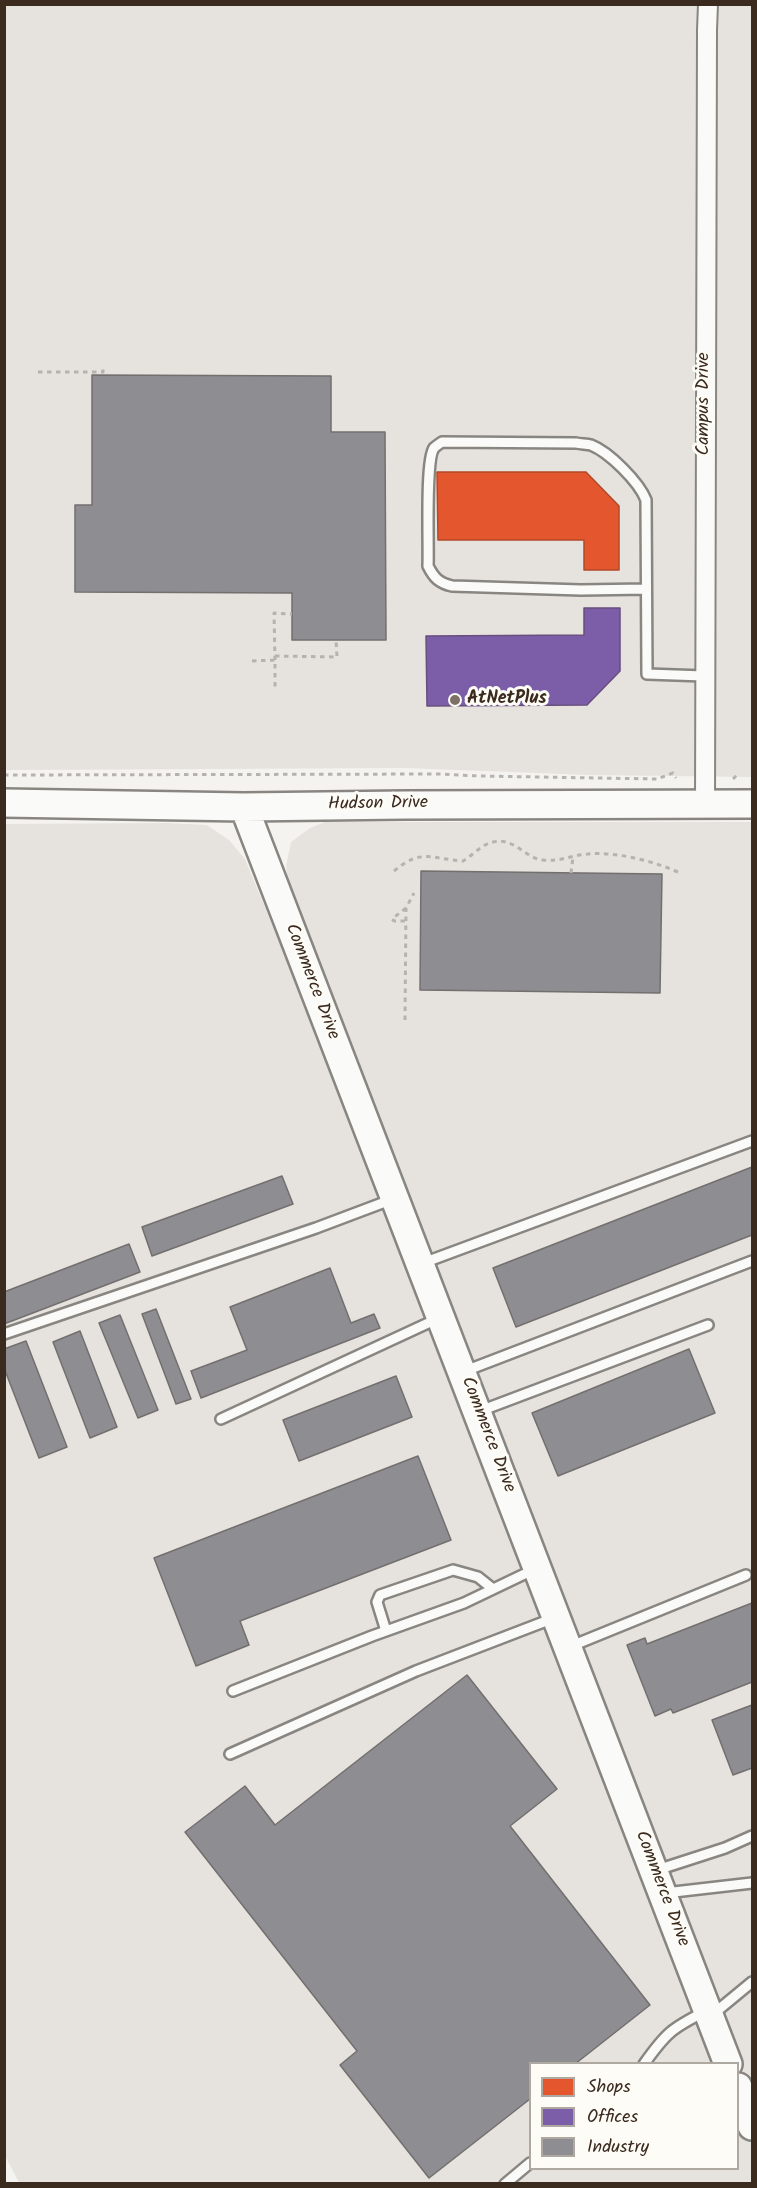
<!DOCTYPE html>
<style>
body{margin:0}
#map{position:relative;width:757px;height:2188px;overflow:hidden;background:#f4f3ef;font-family:Kalam,sans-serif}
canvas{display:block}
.frame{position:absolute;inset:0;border:6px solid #3b2a1e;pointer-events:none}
.legend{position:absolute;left:529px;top:2062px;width:210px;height:108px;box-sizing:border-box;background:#fdfcf7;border:2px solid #afa8a0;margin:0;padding:8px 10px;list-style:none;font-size:18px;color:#3b2a1e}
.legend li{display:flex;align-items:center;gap:12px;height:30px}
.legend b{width:30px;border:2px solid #afa8a0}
</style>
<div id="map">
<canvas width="757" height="2188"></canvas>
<div class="frame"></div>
<ul class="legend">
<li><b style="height:16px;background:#e4572e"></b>Shops</li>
<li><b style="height:16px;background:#7b5ea7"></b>Offices</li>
<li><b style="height:16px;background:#8d8d92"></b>Industry</li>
</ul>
</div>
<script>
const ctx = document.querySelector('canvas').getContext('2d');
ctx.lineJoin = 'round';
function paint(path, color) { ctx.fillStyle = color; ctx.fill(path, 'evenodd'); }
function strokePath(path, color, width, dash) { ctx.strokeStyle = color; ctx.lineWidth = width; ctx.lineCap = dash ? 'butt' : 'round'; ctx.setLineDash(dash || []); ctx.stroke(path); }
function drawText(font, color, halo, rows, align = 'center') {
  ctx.font = font + ' Kalam,sans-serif'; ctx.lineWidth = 6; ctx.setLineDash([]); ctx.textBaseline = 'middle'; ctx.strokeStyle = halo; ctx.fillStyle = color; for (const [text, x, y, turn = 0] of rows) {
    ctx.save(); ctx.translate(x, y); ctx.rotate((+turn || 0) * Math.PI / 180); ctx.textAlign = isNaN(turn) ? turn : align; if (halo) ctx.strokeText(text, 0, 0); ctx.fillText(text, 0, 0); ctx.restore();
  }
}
const built = new Path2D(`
 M4,5H752V777L589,775L405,768L5,770Z
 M325,822H752V2183L20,2184L5,2156V824L167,823L207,825L229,840L245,859L345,1101L371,1094L288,879L286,866L291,842L310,828ZM530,2064H738V2168H530Z`);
const shops = new Path2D(`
 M437,472H586L619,506V570H584V540H438Z`);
const offices = new Path2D(`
 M584,608H620V671L587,705L427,706L426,636L584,635Z`);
const industry = new Path2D(`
 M92,375L331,376V432H385L386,640H292V593L75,592V505H92Z
 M421,871L662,874L660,993L420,990Z
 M752,1167V1235L516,1327L493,1268Z
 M282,1176L293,1204L152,1256L142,1227Z
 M129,1244L140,1272L4,1324V1292Z
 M330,1268L351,1323L374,1314L380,1328L201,1398L191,1371L247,1350L230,1307Z
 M156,1309L191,1399L176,1404L142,1314Z
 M120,1315L158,1410L138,1418L99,1323Z
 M80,1331L117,1427L90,1438L53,1342Z
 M26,1341L67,1447L39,1458L4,1368V1349Z
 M689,1349L715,1413L558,1476L532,1413Z
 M396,1376L412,1417L299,1461L283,1420Z
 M418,1456L451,1540L240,1621L249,1645L196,1666L154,1558Z
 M752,1603V1682L673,1713L671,1709L655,1716L627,1645L645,1638L647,1644Z
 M467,1675L557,1789L510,1826L650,2005L575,2064H530V2099L429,2178L340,2065L357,2051L185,1832L245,1786L275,1825Z
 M752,1705V1768L733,1775L712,1720Z`);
const path = new Path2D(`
 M38,372H103V365
 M275,656L337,657L336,640
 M275,660L274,613L292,614
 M252,661L275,660V687
 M4,775L439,774L479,776L657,779L673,773L676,778
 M733,779L739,773
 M394,871C421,848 432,859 463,861C472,856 482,844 493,842C515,837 524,858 543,860C560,862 572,855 588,854C615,851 658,862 682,874
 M571,873L573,857
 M405,921H394L392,919L406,908
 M405,1020L406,908L414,893`);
const lane = new Path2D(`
 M646,589L581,590L452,586C439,583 434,578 428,566C429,546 425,460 434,448C436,446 439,444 442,442L576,443C581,444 587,444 591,445C609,452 639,482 646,500L647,674L704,676
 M423,1263L752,1141
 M4,1334L316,1228L393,1199
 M465,1371L752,1261
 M480,1411L708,1325
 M221,1419L439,1318
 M386,1631L377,1602L380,1595L453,1570L478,1577L493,1589
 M569,1647L746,1575
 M233,1691L372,1636L464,1603L535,1569
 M230,1754L416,1671L554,1618
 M657,1870L725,1848L752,1836
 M665,1893L752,1883
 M712,2015L752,1982
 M644,2064C666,2033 672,2028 706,2011
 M505,2184L530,2163`);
const street = new Path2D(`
 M705,803L707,30L708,4`);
const secondary = new Path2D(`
 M4,803L244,807L405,805L752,804
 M244,807L728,2064
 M738,2087L752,2126`);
const markers = [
 [455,700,6,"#7c7067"]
];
const streetNames = [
 ["Campus Drive",705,404,-90],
 ["Hudson Drive",378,805,-1],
 ["Commerce Drive",311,982,69],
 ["Commerce Drive",487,1435,69],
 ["Commerce Drive",661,1889,69]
];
const poiNames = [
 ["AtNetPlus",467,700]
];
paint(built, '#e6e3de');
paint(shops, '#e4572e');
strokePath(shops, '#b14a29', 1.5);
paint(offices, '#7b5ea7');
strokePath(offices, '#684e7e', 1.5);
paint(industry, '#8d8d92');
strokePath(industry, '#746f6f', 1.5);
strokePath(lane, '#898681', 14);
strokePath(street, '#898681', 22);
strokePath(secondary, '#898681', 32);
strokePath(path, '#b5b3b0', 3, [4.5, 4.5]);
strokePath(lane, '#fafaf8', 9);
strokePath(street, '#fafaf8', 18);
strokePath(secondary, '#fafaf8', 27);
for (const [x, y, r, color] of markers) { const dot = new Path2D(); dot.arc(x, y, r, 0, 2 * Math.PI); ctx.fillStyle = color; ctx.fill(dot); strokePath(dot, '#fdfcf7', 2); }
drawText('18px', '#3b2a1e', '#fdfcf7', streetNames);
drawText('bold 18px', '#3b2a1e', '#fdfcf7', poiNames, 'left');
</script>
